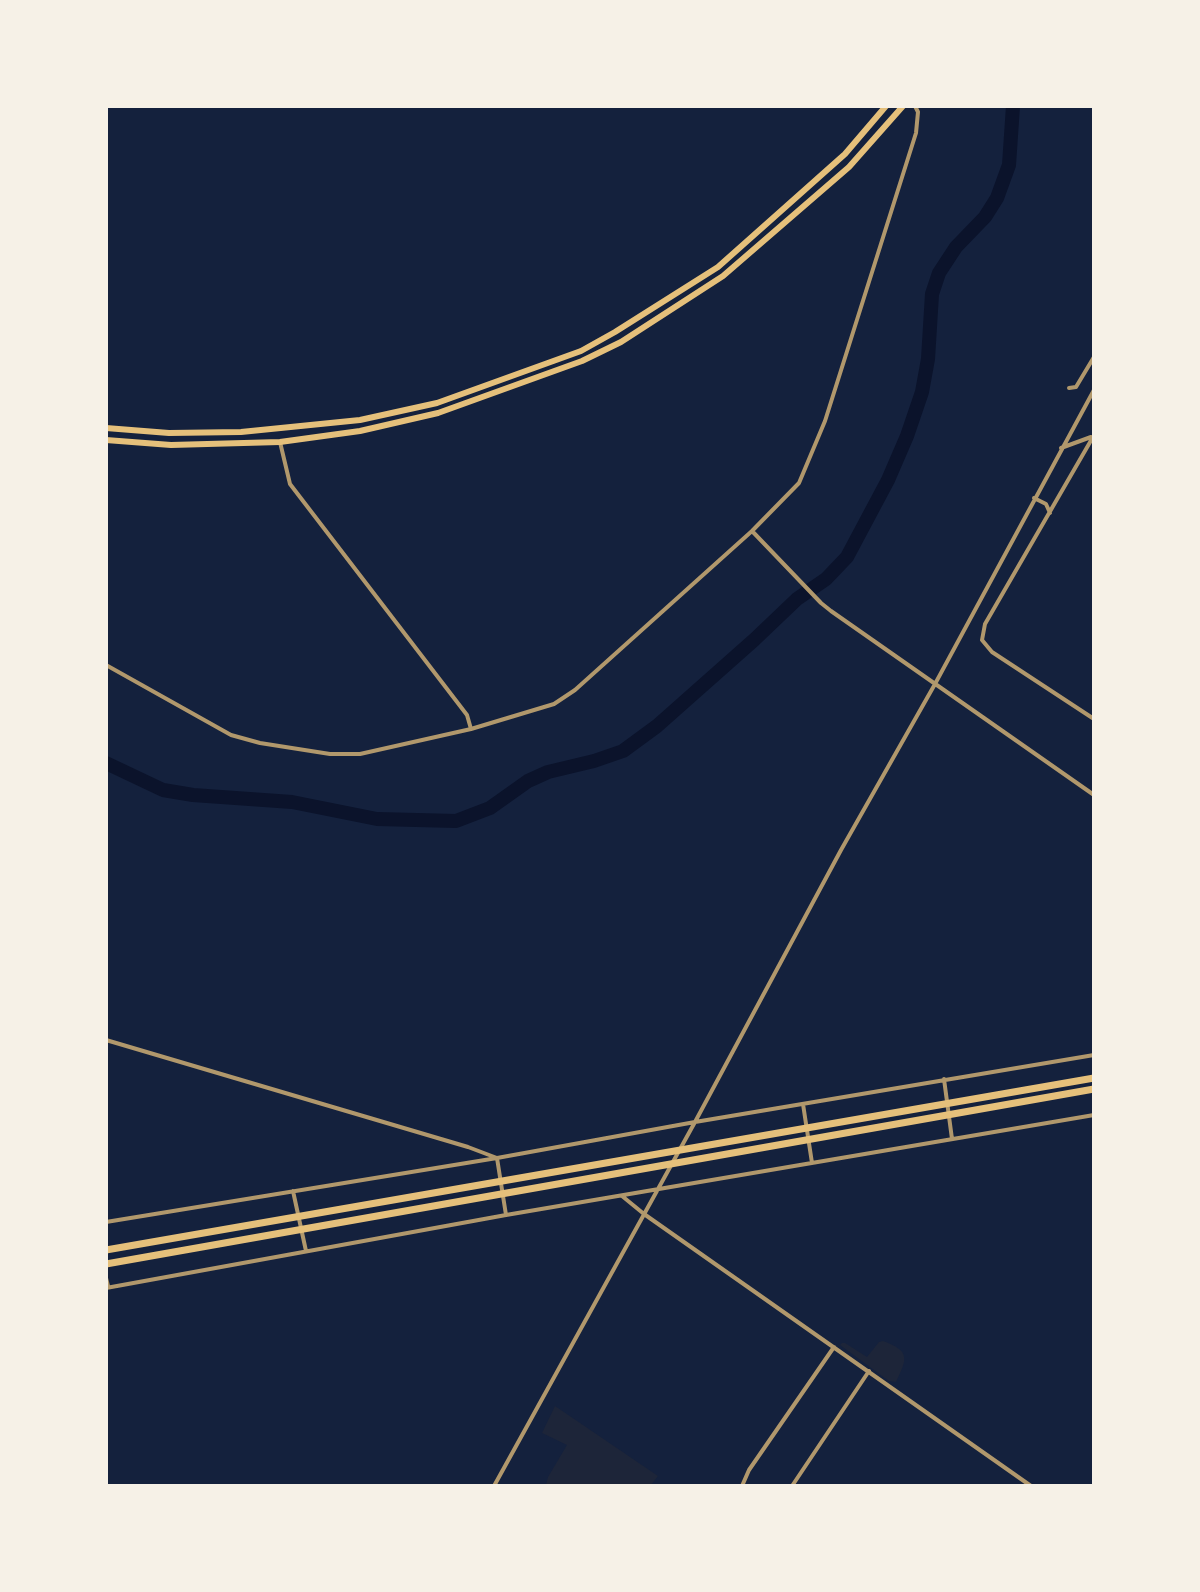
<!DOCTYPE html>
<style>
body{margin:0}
#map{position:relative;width:1200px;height:1592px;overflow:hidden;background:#14213d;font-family:Ubuntu,sans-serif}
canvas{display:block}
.frame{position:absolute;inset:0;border:108px solid #f6f1e7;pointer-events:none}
</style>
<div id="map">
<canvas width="1200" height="1592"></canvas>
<div class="frame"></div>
</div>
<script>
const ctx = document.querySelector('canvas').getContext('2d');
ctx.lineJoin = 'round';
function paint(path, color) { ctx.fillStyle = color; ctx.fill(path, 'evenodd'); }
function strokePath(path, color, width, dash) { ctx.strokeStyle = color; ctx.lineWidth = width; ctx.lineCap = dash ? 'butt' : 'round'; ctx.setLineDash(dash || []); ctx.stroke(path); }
const green = new Path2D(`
 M883,1341C911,1351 907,1359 896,1382L889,1381L840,1345L842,1343H845L867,1357L879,1342Z
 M555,1406L658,1476L651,1485H546L548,1477L567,1445L542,1433Z`);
const river = new Path2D(`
 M106,763L163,790L193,795L292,802L377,819L456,821L490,808L528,781L548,772L594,761L623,751L657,726L754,640L797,599L826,579L847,557L888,480L907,436L922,392L928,359L932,294L939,273L956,247L985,217L997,198L1009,165L1013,106`);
const minor = new Path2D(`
 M1069,388L1076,387L1094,357
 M1093,437L985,624L982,640L992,652L1094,719
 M280,442L290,484L467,715L471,729
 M1061,448L1091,437
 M1034,498L1046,504L1050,513
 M752,531L821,603L831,611L1094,795
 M106,665L231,735L260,743L330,754H360L471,729L554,704L575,690L752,531L799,483L825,421L916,133L918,112L915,106
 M106,1040L468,1147L497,1158L506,1215
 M944,1079L952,1139
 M803,1104L812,1163
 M293,1191L306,1251
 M622,1196L644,1214L1031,1486
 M106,1222L497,1158L695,1122L1094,1055
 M106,1278L108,1286
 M106,1288L506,1215L1094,1115
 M494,1486L695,1122L841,850L935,684L1094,390
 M742,1486L749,1470L834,1347
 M792,1486L869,1371`);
const trunk = new Path2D(`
 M106,428L169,433L241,432L360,420L437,403L581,351L615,332L718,267L845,154L886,106
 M106,440L171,445L280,442L360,431L438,413L582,361L621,342L723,276L849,167L903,106`);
const motorway = new Path2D(`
 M106,1250L1094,1078
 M106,1264L1094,1089`);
paint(green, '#1d2539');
strokePath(river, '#0b132b', 14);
strokePath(minor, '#b1986c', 4);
strokePath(trunk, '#e5c07b', 6);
strokePath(motorway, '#e5c07b', 7);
</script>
